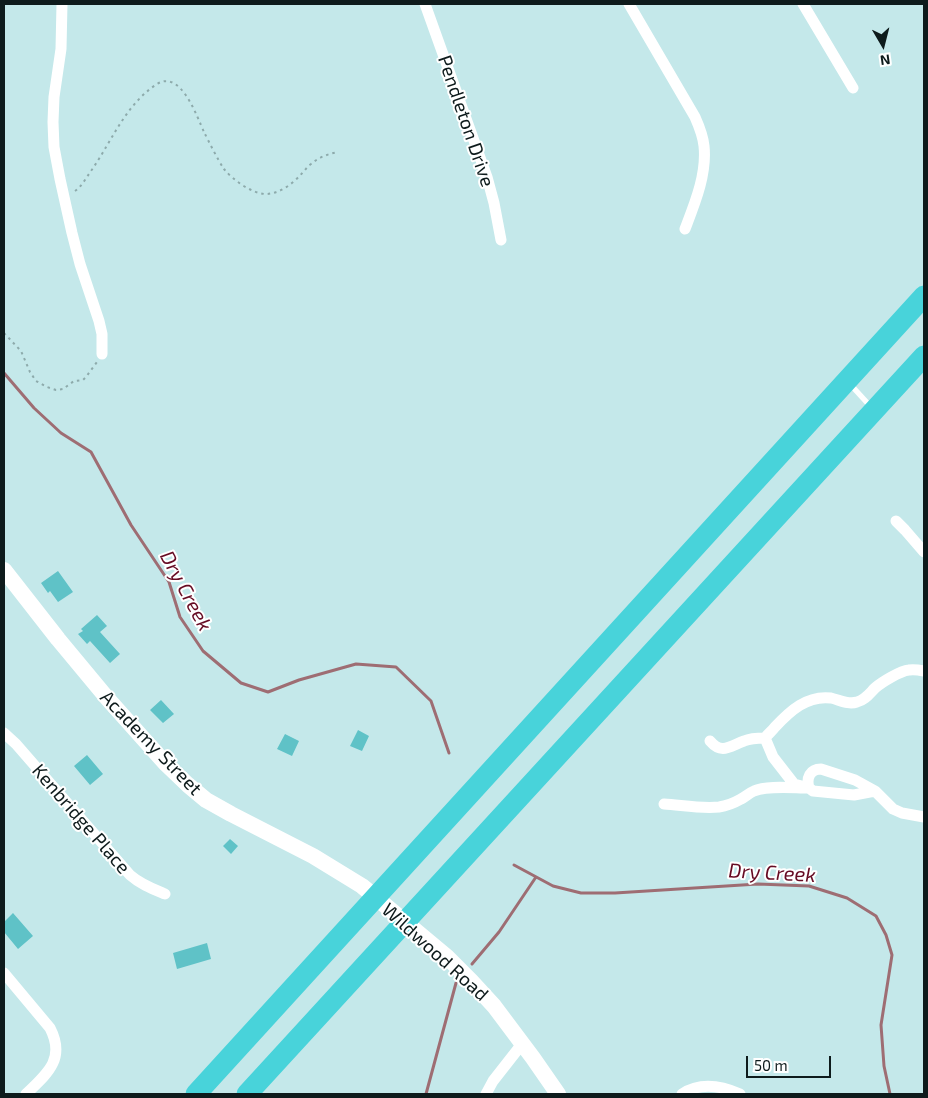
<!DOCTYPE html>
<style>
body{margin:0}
#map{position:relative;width:928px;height:1098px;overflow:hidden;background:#c4e8ea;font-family:"Exo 2",sans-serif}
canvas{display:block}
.frame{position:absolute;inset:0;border:5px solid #0e1b1c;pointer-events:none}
.north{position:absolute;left:858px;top:20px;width:50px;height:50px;-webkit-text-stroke:4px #fff;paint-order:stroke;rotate:172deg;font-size:14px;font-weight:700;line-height:20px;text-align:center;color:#0e1b1c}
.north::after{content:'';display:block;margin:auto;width:18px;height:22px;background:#0e1b1c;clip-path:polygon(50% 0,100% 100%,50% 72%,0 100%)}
.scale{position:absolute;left:746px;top:1056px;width:85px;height:22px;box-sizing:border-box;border:2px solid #0e1b1c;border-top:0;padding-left:6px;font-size:15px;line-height:18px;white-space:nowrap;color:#0e1b1c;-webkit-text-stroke:4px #fff;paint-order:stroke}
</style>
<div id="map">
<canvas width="928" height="1098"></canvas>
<div class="frame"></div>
<div class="north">N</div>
<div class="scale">50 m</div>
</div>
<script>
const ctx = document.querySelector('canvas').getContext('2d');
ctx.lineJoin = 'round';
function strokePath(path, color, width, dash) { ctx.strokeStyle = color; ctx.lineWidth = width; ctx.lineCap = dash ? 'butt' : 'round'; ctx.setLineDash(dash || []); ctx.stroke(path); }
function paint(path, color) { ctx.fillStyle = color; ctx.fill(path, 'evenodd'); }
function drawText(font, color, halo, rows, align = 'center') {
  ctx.font = font + ' "Exo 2",sans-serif'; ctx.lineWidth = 4; ctx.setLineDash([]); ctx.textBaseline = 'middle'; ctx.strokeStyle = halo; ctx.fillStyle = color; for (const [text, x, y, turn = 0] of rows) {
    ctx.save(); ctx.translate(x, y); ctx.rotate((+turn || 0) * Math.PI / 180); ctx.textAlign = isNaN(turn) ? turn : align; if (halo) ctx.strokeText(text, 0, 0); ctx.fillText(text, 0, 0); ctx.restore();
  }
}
const stream = new Path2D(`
 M4,373L34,408L61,433L91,452L131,525L169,582L180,617L203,651L241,683L268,692L299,680L356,664L396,667L431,701L449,753
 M514,865L553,886L581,893H615L758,884L809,886L847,898L876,916L886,935L892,955L881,1025L884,1066L890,1094
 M472,964L499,932L536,877
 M426,1094L456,983`);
const building = new Path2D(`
 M58,571L73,592L58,602L50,591L48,593L41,583Z
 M97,615L107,626L100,632L120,654L110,663L90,641L87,644L78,634L83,631L81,629Z
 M161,700L174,714L163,723L150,710Z
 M358,730L369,736L362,751L350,746Z
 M285,734L299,741L292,756L277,749Z
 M87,755L103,774L90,785L74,766Z
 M230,839L238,846L231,854L223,846Z
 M13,913L33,936L18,949L4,932V922Z
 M207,943L211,959L177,969L173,953Z`);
const path = new Path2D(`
 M75,191C82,186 86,178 91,171C112,141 125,105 157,84C181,69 197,117 204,132C209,142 218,160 224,169C233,180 251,193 265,194C280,194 294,183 303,172C306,169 308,166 311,164C319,157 328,154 338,152
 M4,333L21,351L30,372L36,381L47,387L56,390L63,389L74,381L83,380L86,377L97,362`);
const lane = new Path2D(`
 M850,384L871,407`);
const street = new Path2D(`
 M62,4L61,49L54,97L53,122L54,147L60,179L72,233L80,264L99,321L102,334V354
 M425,4L487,177L494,203L501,240
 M629,4L695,117C699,126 703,136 704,146C707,174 695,203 685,229
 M803,4L853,88
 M896,521L905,530L924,552
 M4,733L16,744L130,875C140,884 153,889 165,894
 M765,738L773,757L794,784L809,788C806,778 810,769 821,769L855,780L875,791
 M710,741C722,755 730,746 744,741C751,738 758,738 765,738C768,734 772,731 775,727C790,711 807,695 831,698C840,700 848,705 857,702C865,700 869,694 875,688C882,682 900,671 909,670C914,669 919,670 924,671
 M664,804C681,805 701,809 719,807C726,806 734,803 741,799C745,797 749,793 754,791C767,785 793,788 809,788L813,791L854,795L875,791L893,809L902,813L924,817
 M4,973L50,1028C66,1059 47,1074 26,1094
 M486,1094L493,1081L522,1044
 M682,1094C700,1082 722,1086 740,1094`);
const secondary = new Path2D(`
 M4,570L58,639L107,698L165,763L188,785L206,800L231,814L313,856L362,886L447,957L471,981L494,1006L533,1058L558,1094`);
const highway = new Path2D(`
 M196,1094L924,296
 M247,1094L924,356`);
const streetNames = [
 ["Pendleton Drive",466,121,71],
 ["Academy Street",151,743,46],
 ["Kenbridge Place",81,819,49],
 ["Wildwood Road",435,952,42]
];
const waterNames = [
 ["Dry Creek",186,591,62],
 ["Dry Creek",772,873,3]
];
strokePath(stream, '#9e6d73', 3);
paint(building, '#5fc2c7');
strokePath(path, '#8daaab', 2, [2.5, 4]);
strokePath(lane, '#fff', 5.5);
strokePath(street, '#fff', 11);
strokePath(secondary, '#fff', 16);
strokePath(highway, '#48d3da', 21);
drawText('19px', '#0e1b1c', '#fff', streetNames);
drawText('italic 20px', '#660b23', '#fff', waterNames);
</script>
